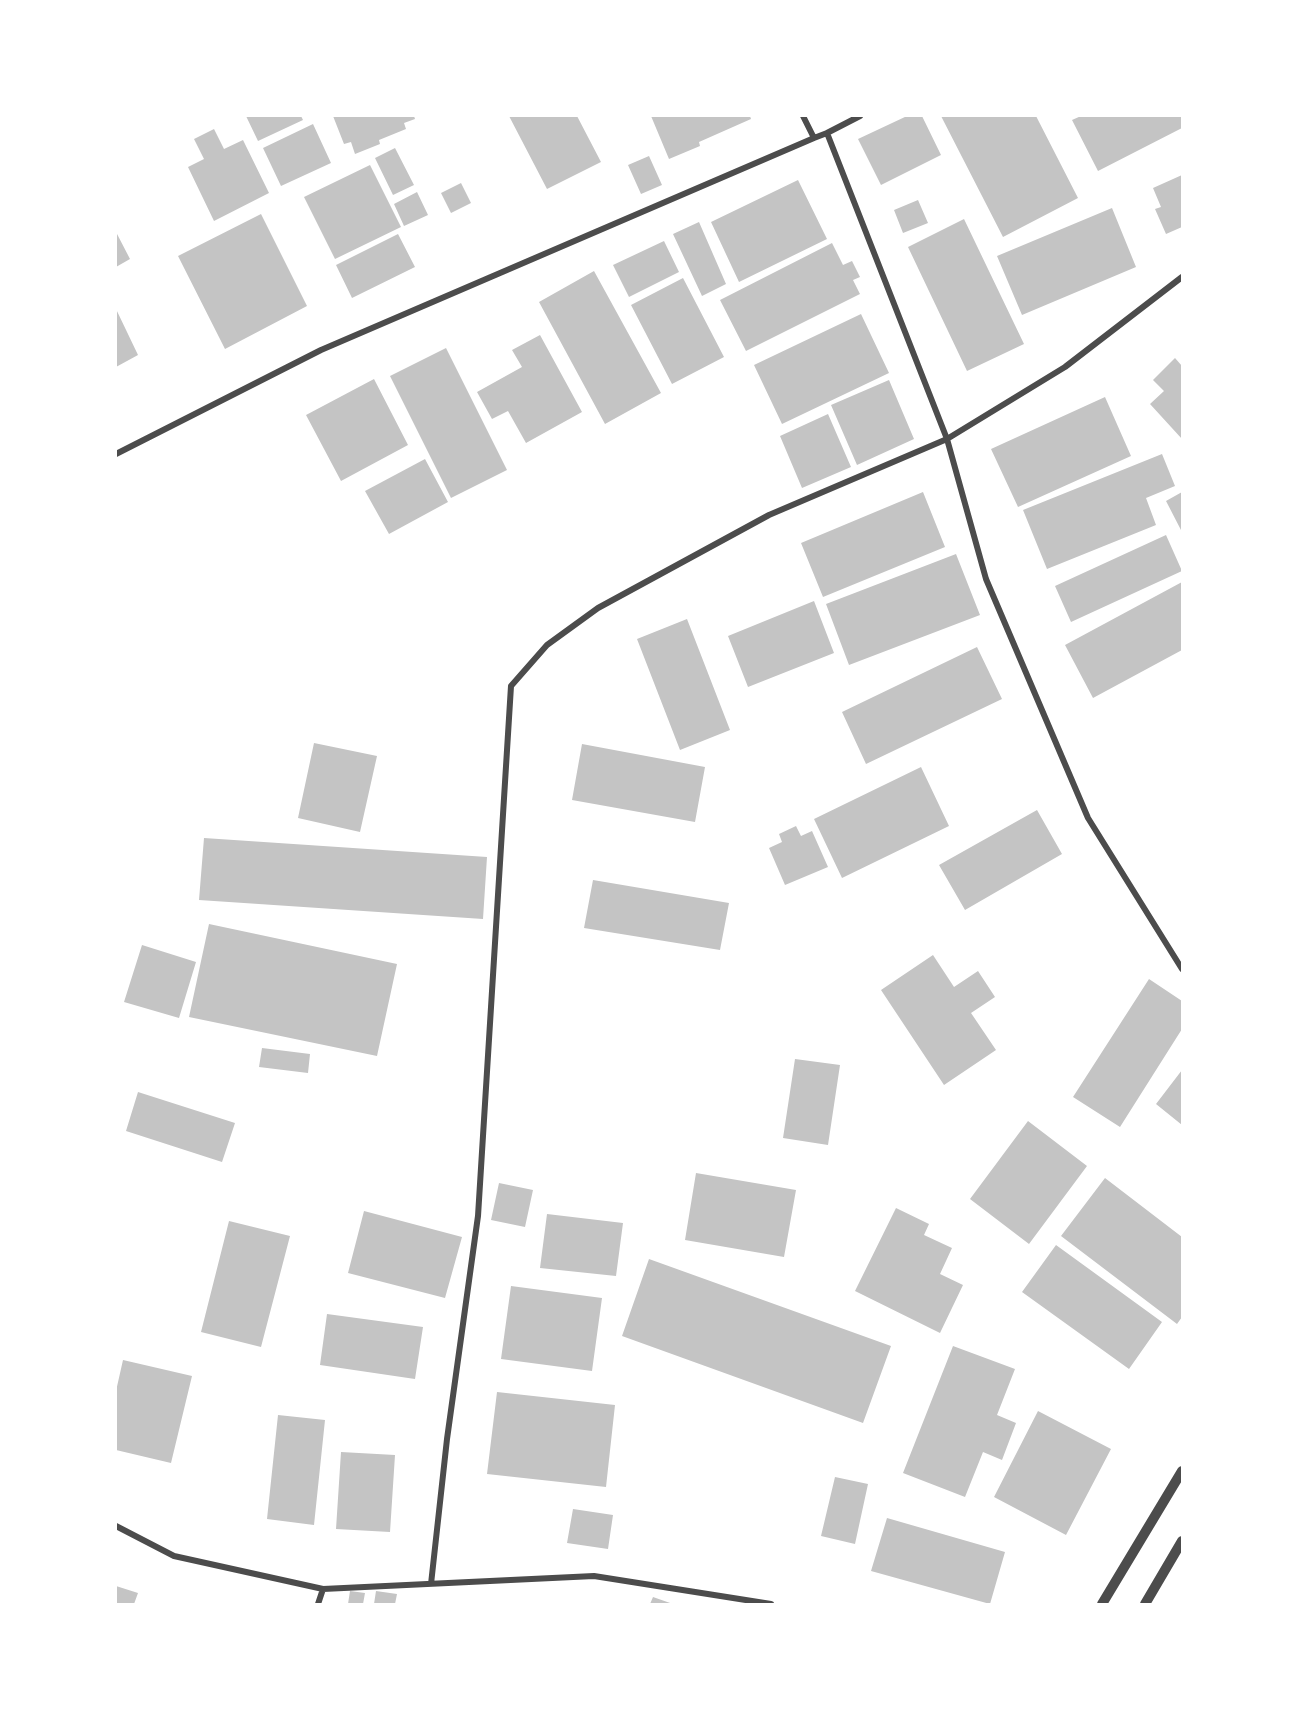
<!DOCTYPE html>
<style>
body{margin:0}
#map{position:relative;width:1298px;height:1720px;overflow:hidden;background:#fff;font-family:Mulish,sans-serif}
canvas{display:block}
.frame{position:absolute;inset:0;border:117px solid #fff;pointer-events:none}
</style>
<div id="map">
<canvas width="1298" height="1720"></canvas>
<div class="frame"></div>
</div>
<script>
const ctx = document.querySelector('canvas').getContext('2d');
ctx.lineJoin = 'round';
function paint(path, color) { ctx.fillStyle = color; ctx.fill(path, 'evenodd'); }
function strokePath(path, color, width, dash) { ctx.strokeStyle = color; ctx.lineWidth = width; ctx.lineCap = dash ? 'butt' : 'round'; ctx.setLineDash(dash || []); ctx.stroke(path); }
const building = new Path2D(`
 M246,116H301L303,120L258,141Z
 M333,116H414L415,119L404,123L406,129L379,140L380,144L355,154L351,142L344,144Z
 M509,116H577L601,162L547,189Z
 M651,116H750L751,119L699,142L700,146L669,159Z
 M907,116H922L941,155L881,185L858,139Z
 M941,116H1036L1078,198L1003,237Z
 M1081,116H1182V128L1098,171L1072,120Z
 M313,124L331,163L281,186L263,148Z
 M214,129L224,149L243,140L269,193L214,221L188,167L204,159L194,139Z
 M395,148L414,185L393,195L375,158Z
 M649,156L662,185L641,194L628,165Z
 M370,165L401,227L335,259L304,197Z
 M1182,175V227L1166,234L1155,209L1161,207L1153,188Z
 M798,180L827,239L739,282L711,222Z
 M461,183L471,203L451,213L441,193Z
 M417,192L428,215L404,226L394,204Z
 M918,200L928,223L903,233L894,210Z
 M1112,208L1136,267L1022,315L997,256Z
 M261,214L307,306L225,349L178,256Z
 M964,219L1024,344L967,371L908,247Z
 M699,222L726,284L702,296L673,234Z
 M116,232L130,259L116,267Z
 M398,234L415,267L352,298L336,265Z
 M664,241L679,272L629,297L613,265Z
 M832,243L843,265L852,261L860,277L853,280L860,294L746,351L720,300Z
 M594,271L661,393L605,424L539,302Z
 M683,278L724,357L672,384L631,305Z
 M116,309L138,355L116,367Z
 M861,314L889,373L782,424L754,365Z
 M540,335L582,412L526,443L508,411L492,419L477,392L522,367L512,350Z
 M446,348L507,470L451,498L390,376Z
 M1175,358L1182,366V439L1150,404L1164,391L1153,380Z
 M374,379L408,445L341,481L306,415Z
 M889,380L914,439L857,465L831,405Z
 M1105,397L1131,456L1018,507L991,449Z
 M828,414L851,467L802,488L780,436Z
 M1162,454L1175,486L1146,498L1156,525L1047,569L1023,510Z
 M425,459L448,502L389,534L365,491Z
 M923,492L945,547L823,597L801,543Z
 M1182,492V532L1166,501Z
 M1166,535L1182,571L1071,622L1055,586Z
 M956,554L980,615L849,665L826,604Z
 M1182,582V650L1093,698L1065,645Z
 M814,601L834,653L748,687L728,636Z
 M687,619L730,730L680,750L637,639Z
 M977,647L1002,699L866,764L842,712Z
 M314,743L377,756L360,832L298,818Z
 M582,744L705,767L695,822L572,800Z
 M921,767L949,826L842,878L814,819Z
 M1037,810L1062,854L965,910L939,865Z
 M796,826L801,836L812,831L828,867L785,885L769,848L782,842L779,834Z
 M204,838L487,857L483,919L199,900Z
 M593,880L729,903L720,950L584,928Z
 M209,924L397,964L377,1056L189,1017Z
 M142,945L196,962L179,1018L124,1002Z
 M933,955L954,987L978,971L995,997L971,1013L996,1050L944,1085L881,990Z
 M1149,979L1182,1001V1029L1120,1127L1073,1097Z
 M262,1048L310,1054L308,1073L259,1067Z
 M795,1059L840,1065L828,1145L783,1138Z
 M1182,1070V1125L1156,1104Z
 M138,1092L235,1123L222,1162L126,1131Z
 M1028,1121L1087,1166L1029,1244L970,1199Z
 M696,1173L796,1190L784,1257L685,1240Z
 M1105,1178L1182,1237V1317L1177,1324L1061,1236Z
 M499,1183L533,1190L525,1227L491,1220Z
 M896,1208L929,1224L924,1235L952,1248L940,1274L963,1285L940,1333L855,1291Z
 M364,1211L462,1237L445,1298L348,1273Z
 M547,1214L623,1223L616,1276L540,1268Z
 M229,1221L290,1236L261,1347L201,1332Z
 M1056,1245L1162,1322L1129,1369L1022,1292Z
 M649,1259L891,1346L863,1423L622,1336Z
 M511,1286L602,1298L592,1371L501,1359Z
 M327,1314L423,1327L415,1379L320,1365Z
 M953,1346L1015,1369L997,1415L1016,1423L1002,1460L983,1452L965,1497L903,1473Z
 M123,1360L192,1376L171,1463L116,1450V1391Z
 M497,1392L615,1405L606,1487L487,1474Z
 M1038,1411L1111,1449L1066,1535L994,1497Z
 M278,1415L325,1420L314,1525L267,1519Z
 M341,1452L395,1455L390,1532L336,1529Z
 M835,1477L868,1484L855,1544L821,1536Z
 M573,1509L613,1515L608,1549L567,1543Z
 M887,1518L1005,1552L990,1604L871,1571Z
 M116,1586L138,1593L134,1604H116Z
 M350,1591L365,1593L363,1604H348Z
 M376,1591L397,1594L395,1604H374Z
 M653,1597L673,1604H650Z`);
const minor = new Path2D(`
 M803,116L814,138L827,133L947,439L986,579L1088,818L1182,969
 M827,133L860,116
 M116,454L321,350L814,138
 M116,1526L174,1556L323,1589L594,1576L771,1604
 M431,1584L447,1439L478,1216L511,686L547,645L598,608L769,515L947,439L1065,367L1182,277
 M318,1604L323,1589`);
const tertiary = new Path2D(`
 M1102,1604L1182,1471
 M1145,1604L1182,1541`);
paint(building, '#c4c4c4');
strokePath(minor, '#4c4c4c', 6);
strokePath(tertiary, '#4c4c4c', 10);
</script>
